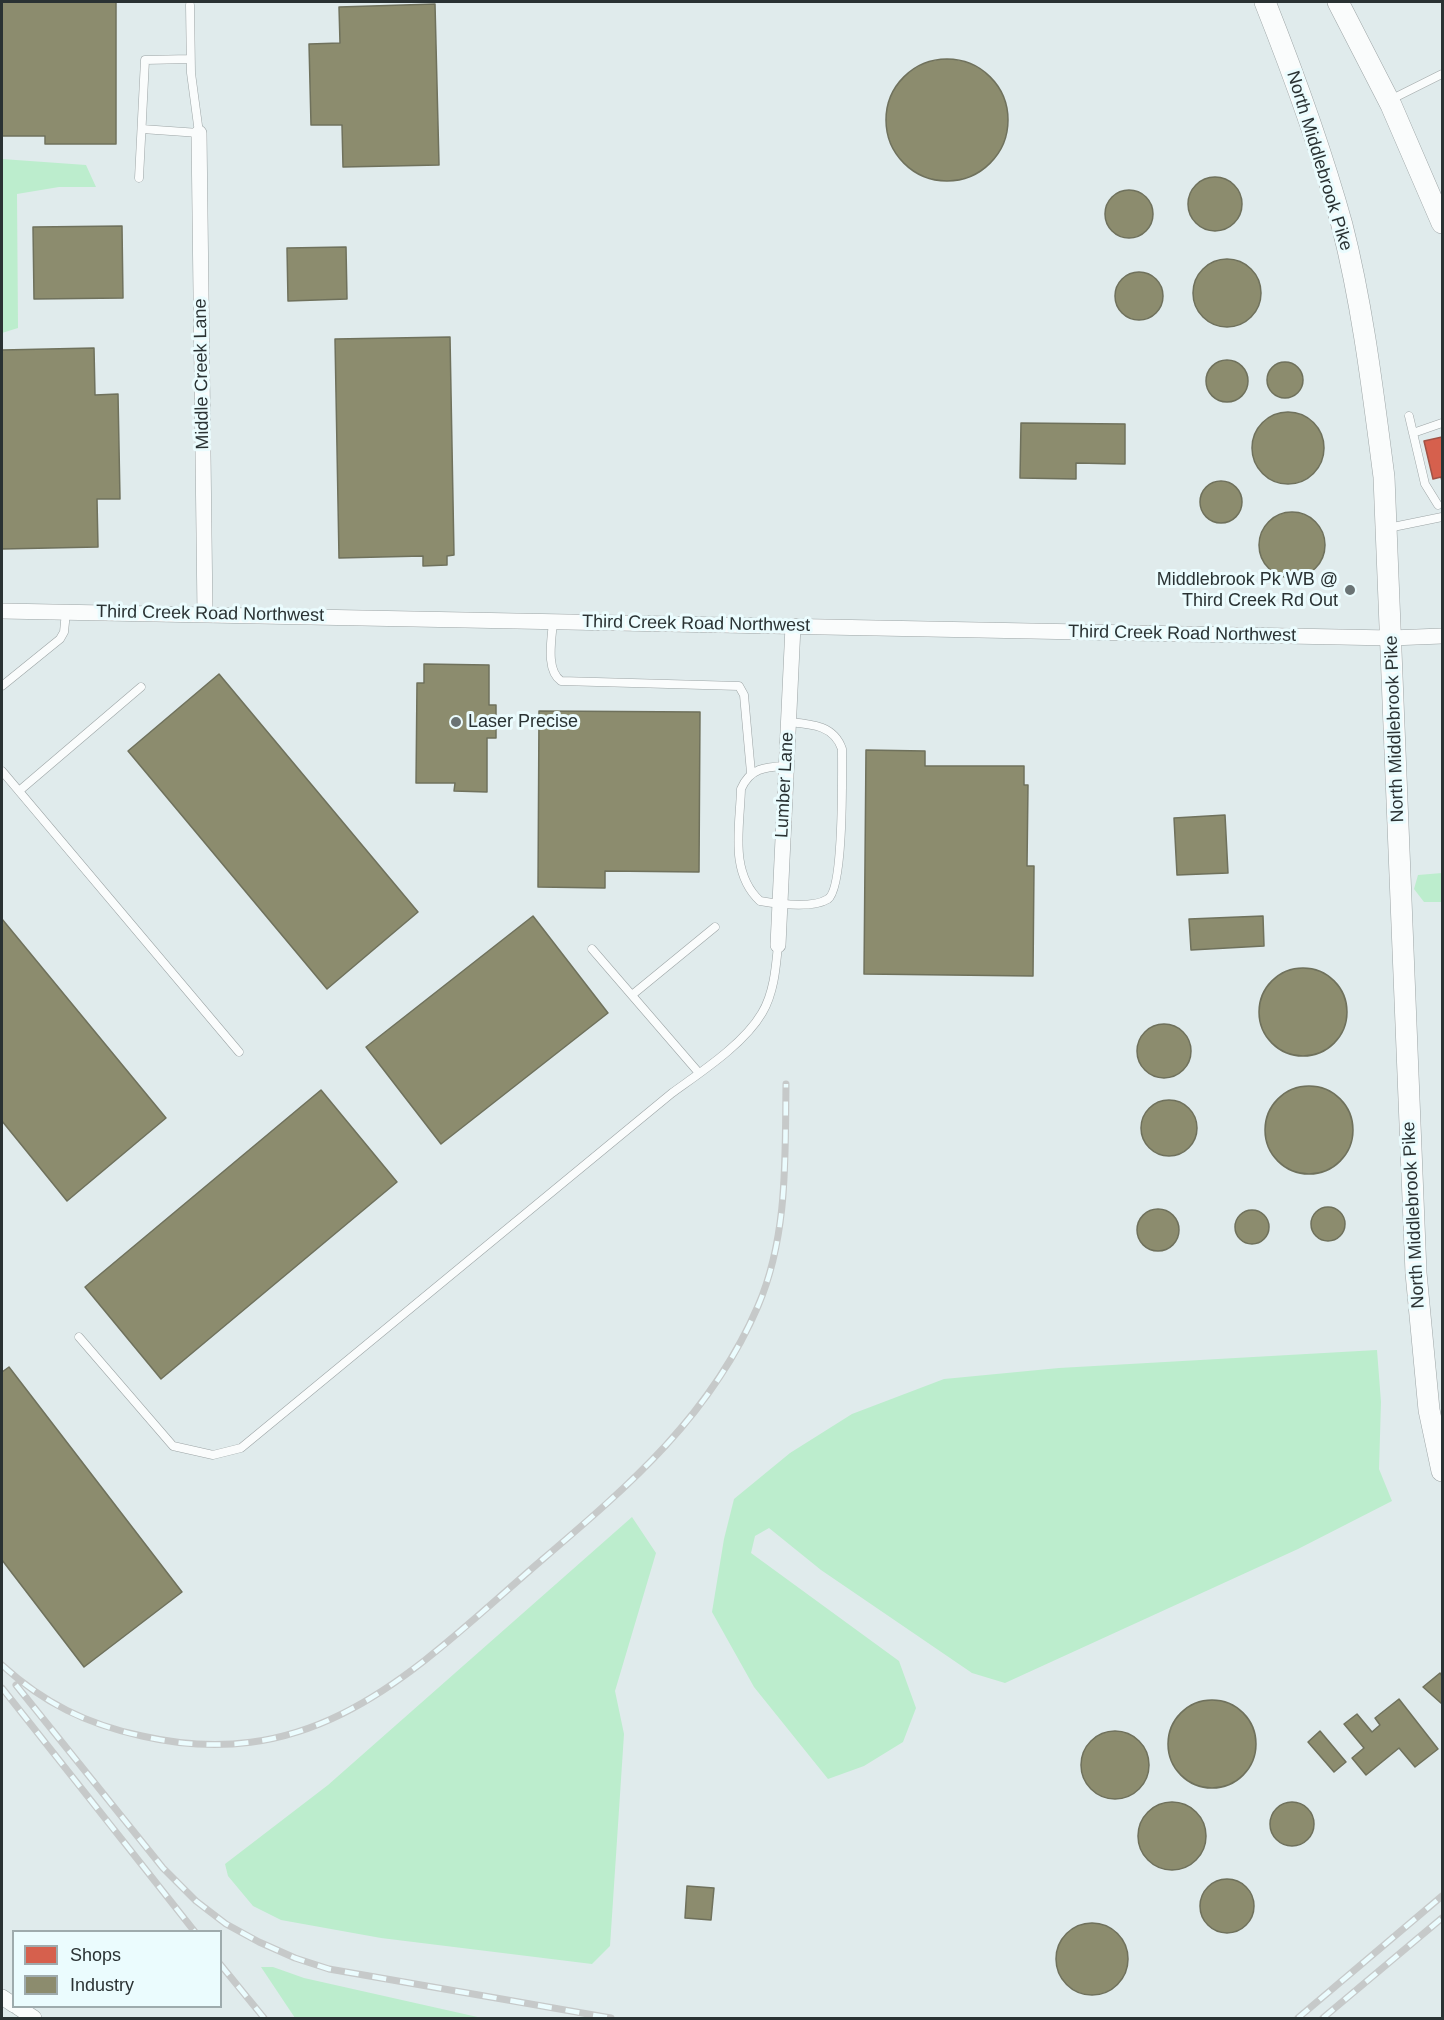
<!DOCTYPE html>
<style>
body{margin:0}
#map{position:relative;width:1444px;height:2020px;overflow:hidden;background:#e0ebec;font-family:Arial,sans-serif}
canvas{display:block}
.frame{position:absolute;inset:0;border:3px solid #2a3233;pointer-events:none}
.legend{position:absolute;left:12px;top:1930px;width:210px;height:78px;box-sizing:border-box;background:#ebfcfe;border:2px solid #9eabad;margin:0;padding:8px 10px;list-style:none;font-size:18px;color:#2a3233}
.legend li{display:flex;align-items:center;gap:12px;height:30px}
.legend b{width:30px;border:2px solid #9eabad}
</style>
<div id="map">
<canvas width="1444" height="2020"></canvas>
<div class="frame"></div>
<ul class="legend">
<li><b style="height:16px;background:#d6604d"></b>Shops</li>
<li><b style="height:16px;background:#8c8c6e"></b>Industry</li>
</ul>
</div>
<script>
const ctx = document.querySelector('canvas').getContext('2d');
ctx.lineJoin = 'round';
function paint(path, color) { ctx.fillStyle = color; ctx.fill(path, 'evenodd'); }
function strokePath(path, color, width, dash) { ctx.strokeStyle = color; ctx.lineWidth = width; ctx.lineCap = dash ? 'butt' : 'round'; ctx.setLineDash(dash || []); ctx.stroke(path); }
function drawText(font, color, halo, rows, align = 'center') {
  ctx.font = font + ' Arial,sans-serif'; ctx.lineWidth = 6; ctx.setLineDash([]); ctx.textBaseline = 'middle'; ctx.strokeStyle = halo; ctx.fillStyle = color; for (const [text, x, y, turn = 0] of rows) {
    ctx.save(); ctx.translate(x, y); ctx.rotate((+turn || 0) * Math.PI / 180); ctx.textAlign = isNaN(turn) ? turn : align; if (halo) ctx.strokeText(text, 0, 0); ctx.fillText(text, 0, 0); ctx.restore();
  }
}
const green = new Path2D(`
 M2,159L86,165L96,187H59L17,194L18,328L2,333Z
 M1442,873V902H1424L1414,889L1418,875Z
 M1377,1350L1381,1402L1379,1469L1392,1501L1298,1549L1005,1683L972,1673L821,1570L769,1528L755,1536L751,1553L899,1661L916,1708L903,1742L864,1766L828,1779L754,1687L712,1612L724,1539L734,1499L790,1453L852,1414L944,1379L1059,1368Z
 M632,1517L656,1553L615,1691L624,1734L610,1946L592,1964L381,1938L281,1920L253,1906L228,1876L225,1864L328,1785Z
 M261,1967H273L304,1978L482,2018H295Z`);
const shops = new Path2D(`
 M1442,437V481L1441,477L1433,479L1424,441Z`);
const industry = new Path2D(`
 M2,2H116V144H45V136H2Z
 M435,4L439,165L343,167L342,125H311L309,44L340,43L339,7Z
 M886 120a61 61 0 1 1 122 0a61 61 0 1 1-122 0Z
 M1188 204a27 27 0 1 1 54 0a27 27 0 1 1-54 0Z
 M1105 214a24 24 0 1 1 48 0a24 24 0 1 1-48 0Z
 M122,226L123,298L34,299L33,227Z
 M346,247L347,299L288,301L287,248Z
 M1193 293a34 34 0 1 1 68 0a34 34 0 1 1-68 0Z
 M1115 296a24 24 0 1 1 48 0a24 24 0 1 1-48 0Z
 M450,337L454,555L447,556V565L423,566V556L339,558L335,339Z
 M94,348L95,395L118,394L120,499H97L98,547L2,549V350Z
 M1206 381a21 21 0 1 1 42 0a21 21 0 1 1-42 0Z
 M1267 380a18 18 0 1 1 36 0a18 18 0 1 1-36 0Z
 M1252 448a36 36 0 1 1 72 0a36 36 0 1 1-72 0Z
 M1021,423L1125,424V464L1076,463V479L1020,478Z
 M1200 502a21 21 0 1 1 42 0a21 21 0 1 1-42 0Z
 M1259 545a33 33 0 1 1 66 0a33 33 0 1 1-66 0Z
 M424,664L489,665V705H496V738H487V792L454,791L455,783H416L417,683H424Z
 M219,674L418,912L327,989L128,751Z
 M539,711L700,712L699,872L605,871V888L538,887Z
 M866,750L925,751V766H1024V785H1028L1027,866H1034L1033,976L864,974Z
 M1225,815L1228,873L1177,875L1174,818Z
 M533,916L608,1013L441,1144L366,1047Z
 M1263,916L1264,946L1191,950L1189,919Z
 M2,919L166,1118L67,1201L2,1121Z
 M1259 1012a44 44 0 1 1 88 0a44 44 0 1 1-88 0Z
 M1137 1051a27 27 0 1 1 54 0a27 27 0 1 1-54 0Z
 M1265 1130a44 44 0 1 1 88 0a44 44 0 1 1-88 0Z
 M321,1090L397,1182L161,1379L85,1287Z
 M1141 1128a28 28 0 1 1 56 0a28 28 0 1 1-56 0Z
 M1311 1224a17 17 0 1 1 34 0a17 17 0 1 1-34 0Z
 M1137 1230a21 21 0 1 1 42 0a21 21 0 1 1-42 0Z
 M1235 1227a17 17 0 1 1 34 0a17 17 0 1 1-34 0Z
 M9,1367L182,1592L84,1667L2,1560V1372Z
 M1440,1673L1442,1676V1704L1423,1687Z
 M1399,1699L1438,1749L1415,1767L1399,1748L1366,1775L1352,1758L1364,1748L1344,1724L1357,1714L1372,1732L1380,1725L1375,1718Z
 M1168 1744a44 44 0 1 1 88 0a44 44 0 1 1-88 0Z
 M1081 1765a34 34 0 1 1 68 0a34 34 0 1 1-68 0Z
 M1320,1731L1346,1762L1334,1772L1308,1742Z
 M1138 1836a34 34 0 1 1 68 0a34 34 0 1 1-68 0Z
 M1270 1824a22 22 0 1 1 44 0a22 22 0 1 1-44 0Z
 M1200 1906a27 27 0 1 1 54 0a27 27 0 1 1-54 0Z
 M687,1886L714,1888L711,1920L685,1918Z
 M1056 1959a36 36 0 1 1 72 0a36 36 0 1 1-72 0Z`);
const service = new Path2D(`
 M1390,100L1442,74
 M142,129L199,133L191,73L190,5
 M139,178L145,60L190,59
 M1409,416L1425,484L1438,505
 M1413,433L1442,423
 M1388,528L1442,517
 M553,621C552,638 545,670 561,681L739,686L744,695L751,773
 M2,686L60,639L64,632L66,612
 M786,766C765,767 750,768 741,789C740,827 729,872 760,901C778,904 812,909 828,899C844,888 842,773 842,749C834,725 811,724 788,722
 M2,771L239,1052
 M19,791L141,687
 M592,949L699,1073
 M632,995L715,927
 M79,1337L173,1446L213,1455L241,1448L672,1093C701,1072 744,1044 762,1013C774,993 776,967 778,945`);
const minor = new Path2D(`
 M199,133L205,614
 M2,611L1391,638L1442,636
 M778,945L793,626
 M2,1997L14,2005
 M16,2006L34,2018`);
const secondary = new Path2D(`
 M1265,2C1294,75 1321,149 1342,225C1363,307 1373,393 1384,477L1416,1273L1429,1410L1442,1471
 M1338,2L1391,105L1442,223`);
const rail = new Path2D(`
 M2,1665C44,1703 86,1724 142,1736C317,1776 416,1669 536,1565C626,1488 710,1418 758,1306C788,1236 785,1159 786,1084
 M16,1685L163,1868L196,1901L226,1924L259,1942L295,1958L329,1969L611,2018
 M2,1688L195,1932
 M220,1964L264,2018
 M1298,2018L1442,1896
 M1323,2018L1442,1918`);
const markers = [
 [1350,590,6,"#6a7374"],
 [456,722,6,"#6a7374"]
];
const streetNames = [
 ["North Middlebrook Pike",1319,161,73],
 ["Middle Creek Lane",202,374,-91],
 ["Third Creek Road Northwest",210,614,1],
 ["Third Creek Road Northwest",696,624,1],
 ["Third Creek Road Northwest",1182,634,1],
 ["North Middlebrook Pike",1395,729,-92],
 ["Lumber Lane",785,785,-87],
 ["North Middlebrook Pike",1414,1215,-93]
];
const poiNames = [
 ["Middlebrook Pk WB @",1338,580],
 ["Third Creek Rd Out",1338,601],
 ["Laser Precise",468,722,"left"]
];
paint(green, '#bcedcd');
paint(shops, '#d6604d');
strokePath(shops, '#a25245', 1.5);
paint(industry, '#8c8c6e');
strokePath(industry, '#6f715c', 1.5);
strokePath(service, '#9ca4a5', 9);
strokePath(minor, '#9ca4a5', 16);
strokePath(secondary, '#9ca4a5', 22);
strokePath(service, '#fafcfc', 8);
strokePath(minor, '#fafcfc', 15);
strokePath(secondary, '#fafcfc', 21);
strokePath(rail, '#c6c9c9', 7);
strokePath(rail, '#ebfcfe', 4.5, [14]);
for (const [x, y, r, color] of markers) { const dot = new Path2D(); dot.arc(x, y, r, 0, 2 * Math.PI); ctx.fillStyle = color; ctx.fill(dot); strokePath(dot, '#ebfcfe', 2); }
drawText('18px', '#2a3233', '#ebfcfe', streetNames);
drawText('18px', '#2a3233', '#ebfcfe', poiNames, 'right');
</script>
